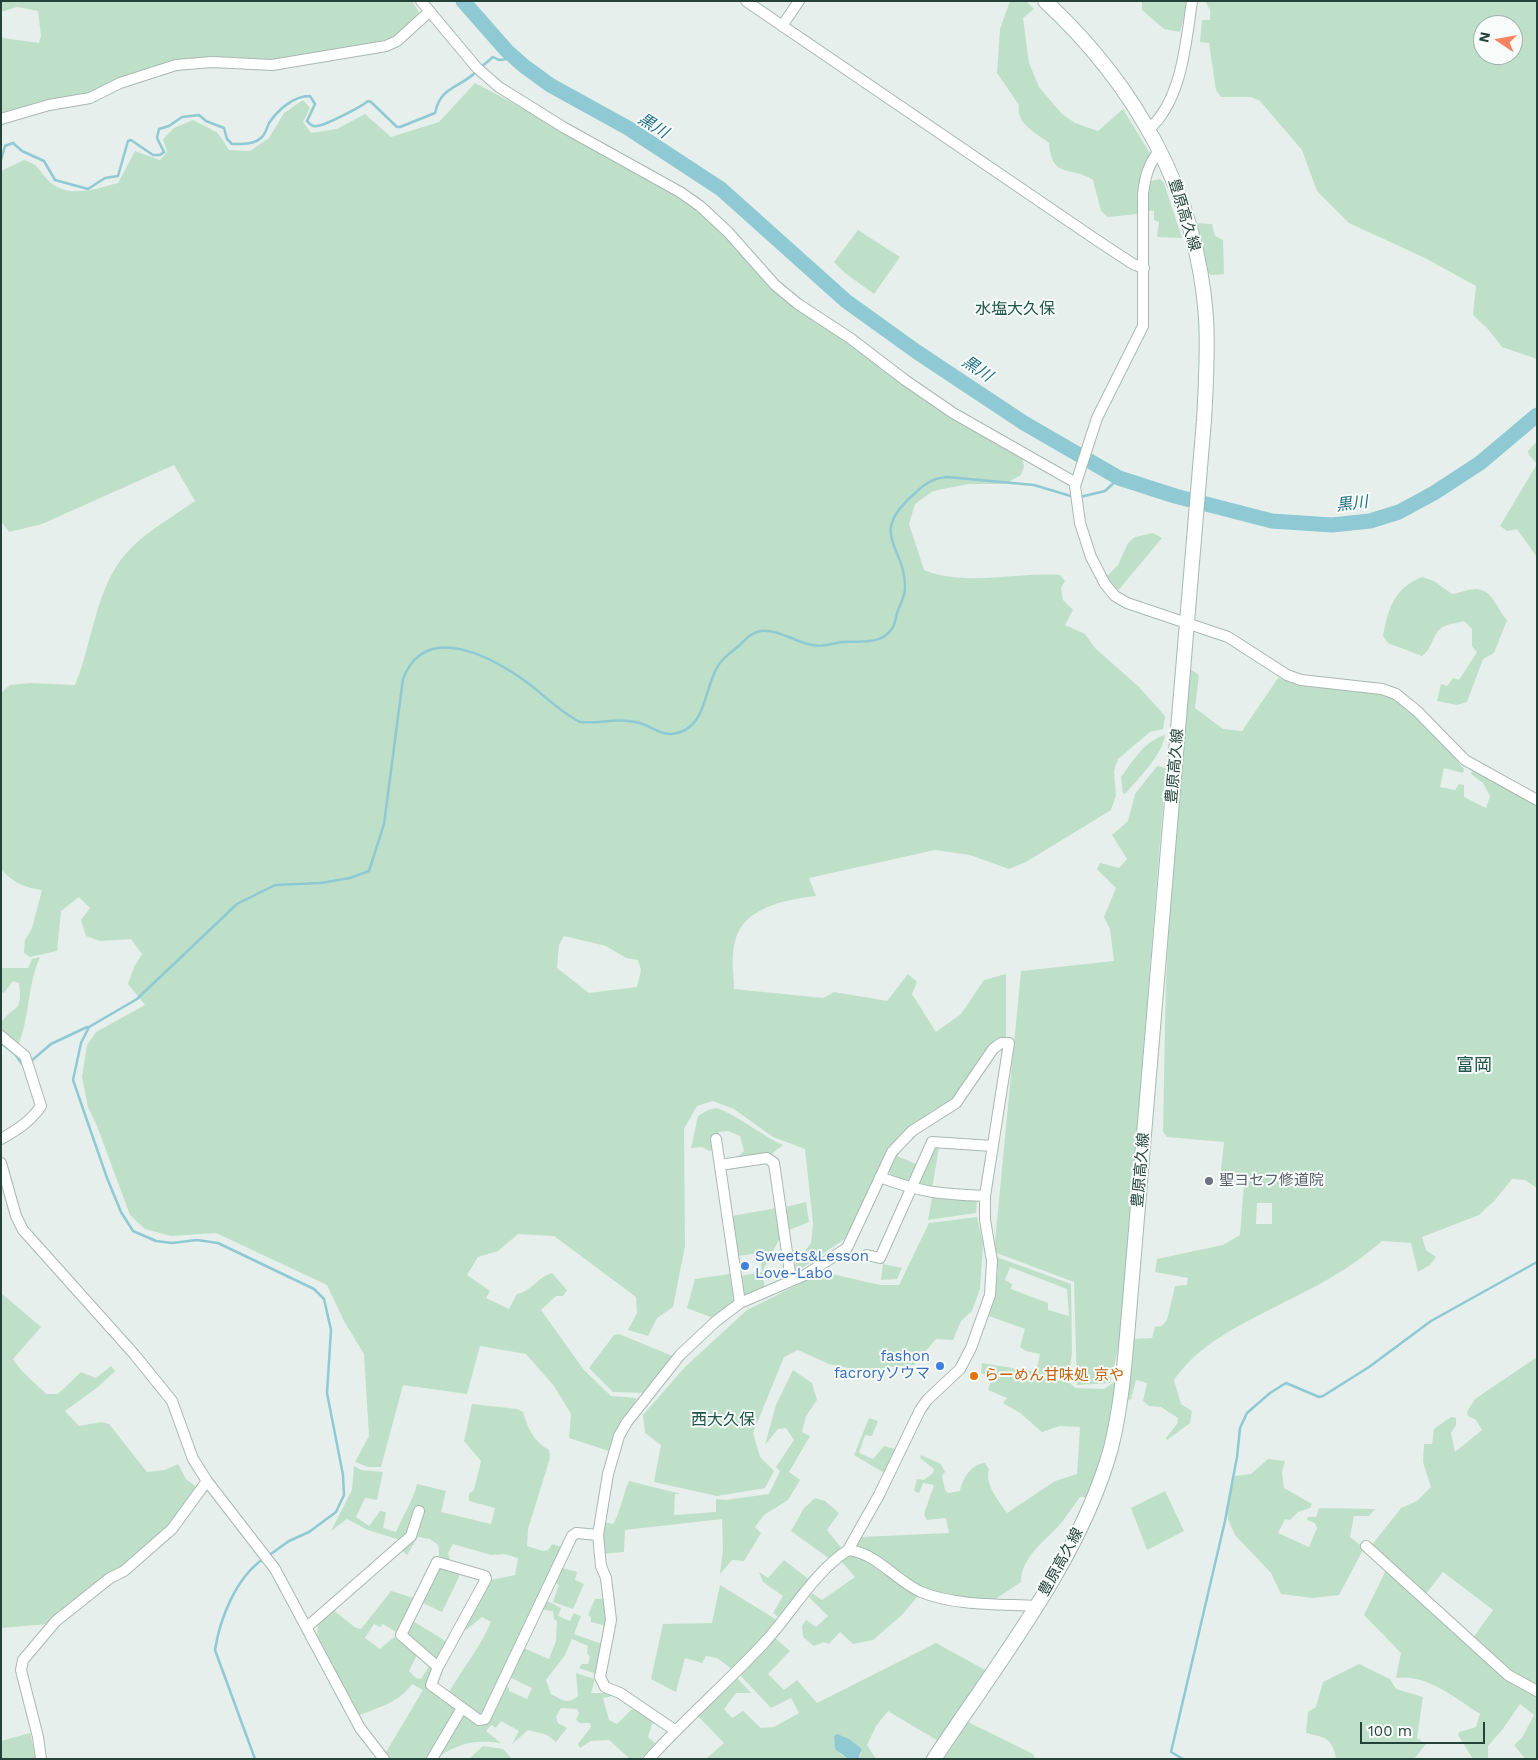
<!DOCTYPE html>
<meta charset="utf-8">
<style>
body{margin:0}
#map{position:relative;width:1538px;height:1760px;overflow:hidden;background:#e6efeb;font-family:"Work Sans",sans-serif}
canvas{display:block}
.frame{position:absolute;inset:0;border:2px solid #24423a;pointer-events:none}
.north{position:absolute;left:1473px;top:15px;width:50px;height:50px;box-sizing:border-box;background:#f7fbf9;border:1px solid #a3b1ad;border-radius:50%;rotate:282deg;font-size:14px;font-weight:700;line-height:20px;text-align:center;color:#24423a}
.north::after{content:'';display:block;margin:auto;width:18px;height:22px;background:#f4845f;clip-path:polygon(50% 0,100% 100%,50% 72%,0 100%)}
.scale{position:absolute;left:1360px;top:1722px;width:125px;height:22px;box-sizing:border-box;border:2px solid #24423a;border-top:0;padding-left:6px;font-size:15px;line-height:18px;white-space:nowrap;color:#24423a;-webkit-text-stroke:4px #f7fbf9;paint-order:stroke}
</style>
<div id="map">
<canvas width="1538" height="1760"></canvas>
<div class="frame"></div>
<div class="north">N</div>
<div class="scale">100 m</div>
</div>
<script>
const ctx = document.querySelector('canvas').getContext('2d');
ctx.lineJoin = 'round';
function paint(path, color) { ctx.fillStyle = color; ctx.fill(path, 'evenodd'); }
function strokePath(path, color, width, dash) { ctx.strokeStyle = color; ctx.lineWidth = width; ctx.lineCap = dash ? 'butt' : 'round'; ctx.setLineDash(dash || []); ctx.stroke(path); }
function drawText(font, color, halo, rows, align = 'center') {
  ctx.font = font + ' "Work Sans","Noto Sans JP",sans-serif'; ctx.lineWidth = 4; ctx.setLineDash([]); ctx.textBaseline = 'middle'; ctx.strokeStyle = halo; ctx.fillStyle = color; for (const [text, x, y, turn = 0] of rows) {
    ctx.save(); ctx.translate(x, y); ctx.rotate((+turn || 0) * Math.PI / 180); ctx.textAlign = isNaN(turn) ? turn : align; if (halo) ctx.strokeText(text, 0, 0); ctx.fillText(text, 0, 0); ctx.restore();
  }
}
const green = new Path2D(`
 M1,1H412L419,12L413,21L394,37L367,46L271,61L213,59L88,95L39,102L1,114V35L3,38L39,43L41,36L38,11L17,7L1,12Z
 M1010,1H1026L1034,9L1023,18L1029,63L1039,87L1062,114L1075,123L1098,131L1123,109L1151,155L1139,189L1137,214L1108,217L1101,211L1093,180C1072,165 1052,181 1049,143C1035,132 1016,124 1019,105L997,73L1000,29Z
 M1142,1H1188L1180,32L1164,29L1142,10Z
 M1205,1H1537V359L1502,347L1488,329L1473,315L1476,286L1425,258L1349,223L1317,191L1302,150L1260,101L1251,97H1221L1216,90L1209,43L1200,42L1202,20H1210V10ZM1483,25H1513V55H1483Z
 M475,83L517,105L694,206L725,234L769,284L1022,456L1024,466L1021,475L1005,484H969L933,491L915,504L909,524L924,570C967,587 1015,572 1060,575L1065,581L1061,588L1063,600L1073,610L1065,625L1085,634L1095,648L1139,687L1165,716L1163,729L1150,732L1118,759L1114,771L1116,795L1111,810L1026,862L1009,869L970,855L935,850L809,878L816,896C783,900 740,908 734,946C731,960 734,975 734,989L823,998L834,992L887,1001L908,974L917,982L912,994L936,1032L961,1014L984,980L1006,974V1038L996,1041L982,1056L954,1097L888,1153L870,1187L849,1236L796,1272L795,1264L811,1243L813,1223L805,1149L773,1137L734,1109L713,1101L697,1106L684,1129L685,1246L673,1307L657,1318L648,1336L628,1330L637,1313L636,1297L554,1236L518,1234L498,1251L478,1257L467,1275L490,1291L486,1298L509,1309L517,1294C532,1291 538,1277 552,1273L567,1290L563,1296H556L541,1310L584,1370L611,1396L637,1398L609,1451L569,1438L571,1414L554,1386L526,1354L480,1346L467,1394L403,1385L381,1467H368L355,1462L369,1436L364,1354L344,1321L327,1285L216,1233L171,1236L145,1229L130,1215L97,1126L88,1107L82,1077L87,1045L96,1032L145,1005L128,984L134,967L142,954L131,939L100,941L86,936L81,920L90,908L79,897L61,911L57,951L30,957L24,953L25,940L32,928L42,890C23,887 14,883 1,869V693L10,685L30,683L75,685C94,640 95,582 133,546C151,529 175,515 195,501L174,465L42,524L9,532L1,521V171L24,160C39,165 37,168 47,179C66,200 95,189 118,183L135,151L160,160L167,152L163,139L174,128L193,120L218,133L229,150L250,151L269,138L284,113L303,100L310,108L303,122L311,133L337,129L365,114L391,137L439,122ZM564,936L606,946L626,958L638,960L641,970L637,987L589,993L557,968L559,945Z
 M1160,179L1164,183L1182,238L1157,237L1159,222L1154,220V211L1145,210L1147,182Z
 M1195,223L1212,224L1215,236L1223,240L1224,274L1211,275L1207,272Z
 M858,230L900,257L874,294L845,273L834,262Z
 M1537,441V557L1517,529L1507,531L1500,526L1537,464L1529,455L1528,451Z
 M1153,533L1162,538L1116,593L1107,576L1118,565L1128,543L1135,537Z
 M1422,577L1434,581L1452,594C1460,593 1468,589 1476,589C1493,590 1496,608 1507,620L1494,653L1483,659L1467,702L1457,705L1437,701L1441,684L1447,686L1453,678L1459,680L1477,652L1472,646V629L1464,621C1457,623 1444,624 1439,630C1431,639 1433,647 1422,656L1388,643L1383,636C1388,609 1394,588 1422,577Z
 M1190,669L1199,675L1195,708L1223,729L1242,731L1278,678L1304,685L1381,692L1395,697L1416,712L1464,769L1463,773L1444,768L1440,787L1455,790L1459,784L1464,785V797L1486,808L1490,796L1483,783L1471,774L1472,771L1537,802V1188L1525,1180L1512,1179L1495,1200L1479,1215L1422,1237L1426,1250L1436,1257L1430,1265L1418,1272L1411,1243L1382,1241C1351,1269 1313,1288 1275,1307C1238,1326 1199,1344 1174,1380L1181,1404L1192,1411L1190,1423L1167,1440L1166,1438L1177,1424L1178,1418L1161,1407L1149,1406L1143,1401L1147,1383L1136,1380L1131,1399L1111,1409L1107,1433L1088,1497H1080C1074,1505 1068,1514 1062,1522C1047,1540 1021,1556 1021,1582L994,1600H972L924,1590L856,1548L855,1545L861,1537L949,1533L946,1518L927,1520L924,1514L934,1485L923,1483L919,1493L914,1491L917,1479L924,1480L933,1473L934,1469L920,1458L921,1455L941,1464L945,1472L942,1476L945,1490L948,1493L960,1491C962,1479 971,1464 985,1463L989,1469C984,1484 999,1501 1007,1513L1055,1481L1077,1474L1080,1427L1059,1426L1042,1432L1020,1413L1003,1403L1007,1398L988,1390L992,1378L981,1373L982,1363L1036,1372L1040,1354L1026,1351L1020,1347L1025,1329L986,1315L998,1272L994,1256L1071,1284L1072,1353L1068,1381L1075,1388L1104,1389L1113,1383L1122,1354L1133,1339L1152,1338L1155,1327L1162,1326L1167,1320L1175,1286L1187,1285L1188,1278L1155,1272L1157,1259L1223,1245L1240,1235L1244,1183L1220,1180L1224,1142L1167,1137L1163,1132L1166,980L1178,760ZM1257,1203H1272V1224H1256ZM1010,1267L1067,1289L1069,1316L1048,1310V1303L1011,1289L1012,1284L1005,1280Z
 M1165,735C1162,756 1139,777 1126,793L1123,794L1121,777C1134,760 1144,741 1165,735Z
 M1157,766L1166,768L1120,1341L1110,1383L1077,1385L1074,1282L994,1252L1021,971L1114,961L1110,929L1104,917L1116,888L1097,869L1100,863L1119,868L1127,859L1112,835L1128,821L1135,794Z
 M40,957C27,986 30,1017 18,1046L1,1032V1023C15,1003 23,1014 19,983L13,981L4,993L1,992V968H28L32,959Z
 M717,1108C741,1117 760,1135 783,1145L770,1155L735,1159L744,1151L740,1136L728,1131L719,1132L716,1150L709,1151L702,1147L691,1148L698,1116L708,1110Z
 M935,1147H939L932,1189L921,1188L918,1181Z
 M895,1155L916,1164L909,1180L905,1182L892,1177L888,1171Z
 M932,1198L977,1199L976,1213L928,1220Z
 M806,1202L809,1222L789,1230L785,1207Z
 M777,1208L781,1236L762,1272L765,1289L744,1298L741,1276L762,1272L760,1253L738,1256L731,1216Z
 M977,1217L983,1244L980,1289L972,1311L961,1321L953,1340L936,1339L914,1365L889,1367L881,1375L829,1364L798,1350L784,1357L753,1433L760,1457L774,1471L765,1488L717,1496L654,1482L661,1445L645,1433L643,1415L685,1367L747,1310L823,1272L880,1285H899L929,1223Z
 M883,1264L902,1268L897,1279L881,1280Z
 M730,1274L734,1303L713,1318L687,1308L695,1279Z
 M1,1293L41,1327L13,1359C21,1373 35,1382 46,1394H58L81,1372L96,1378L111,1366L115,1371L98,1387L65,1411L79,1426L101,1422L109,1424L147,1472L165,1470L178,1464L186,1479L198,1488L183,1512L123,1569L48,1624L1,1628Z
 M619,1334L675,1357L646,1393L613,1392L589,1368L614,1335Z
 M1537,1357V1759H1525L1514,1745L1522,1738L1534,1715L1520,1704L1502,1730L1488,1746V1759H1473L1458,1735L1459,1732L1476,1727L1480,1714C1455,1698 1427,1674 1396,1678L1401,1653L1364,1615L1389,1564L1371,1546L1401,1508L1417,1501L1431,1487L1423,1462L1424,1444H1432L1434,1429L1451,1417L1456,1418V1425L1451,1433L1455,1452L1482,1430L1476,1420L1468,1416L1467,1412L1475,1399ZM1443,1572L1493,1610L1468,1645L1421,1600Z
 M793,1370L812,1383L817,1400L806,1416L802,1432L810,1436L789,1472L800,1480L788,1500L764,1515L755,1527L761,1533L744,1561L732,1560L720,1574L723,1549L722,1519L625,1530L624,1552L601,1554L603,1522L613,1524C619,1516 624,1492 629,1481L681,1494H675L674,1515L716,1512V1499L726,1500L769,1494L780,1471L776,1467L794,1440L786,1428L778,1429L765,1445L776,1405Z
 M472,1404L517,1409L523,1412C528,1429 534,1442 549,1450L550,1458L528,1529L527,1546L543,1551L548,1550L552,1544L562,1547L482,1716L448,1694C462,1669 480,1648 491,1622L482,1617L466,1630L464,1628L491,1580L515,1575L518,1558L504,1554L491,1555L453,1544L448,1553L450,1560L459,1571V1577L442,1612L421,1602C429,1585 443,1564 438,1545L430,1539L418,1537L407,1555L401,1549L400,1540L368,1530L347,1519L331,1531L352,1490L354,1466L361,1470L383,1472L377,1500L365,1498L356,1517L369,1526L380,1511L386,1512L383,1528L396,1532C403,1515 413,1501 417,1484L446,1491L441,1512L491,1524L495,1508L469,1501V1494L474,1490L481,1461L464,1441Z
 M869,1418L878,1421L872,1436L865,1435L859,1453L873,1459L884,1446L898,1450L886,1474L854,1455Z
 M1268,1459L1285,1461L1282,1472L1284,1488L1312,1504L1310,1508L1298,1512L1290,1520L1285,1519L1278,1533L1309,1547L1317,1528L1315,1523L1307,1520L1308,1517H1316L1319,1508L1375,1509L1369,1516H1354L1350,1537L1364,1548L1339,1595L1313,1598L1281,1594L1271,1573L1235,1535L1228,1519L1227,1507L1235,1476L1251,1474Z
 M1165,1491L1184,1531L1147,1550L1131,1508Z
 M815,1498L825,1501L839,1513L827,1530L842,1549L830,1559L791,1531L804,1508Z
 M852,1554L869,1563L917,1597L902,1615L873,1640L853,1644L840,1632L829,1644L824,1642L814,1646L803,1637L802,1626L806,1620L816,1627L828,1616L809,1597L812,1593L822,1600L855,1577L841,1561Z
 M784,1560L811,1581L778,1617L773,1613L783,1596L763,1582L759,1572L768,1578Z
 M562,1568L577,1572L575,1580L584,1584L573,1609L553,1602L559,1585L555,1582Z
 M720,1585L777,1620L760,1642L733,1670L717,1658L706,1656L702,1663L685,1658L676,1692L651,1679L663,1624L712,1623Z
 M391,1591L414,1598L399,1634L383,1624L380,1627L374,1624L365,1638L380,1649L394,1637L417,1655L409,1671L416,1678L421,1679L430,1665L433,1668L427,1682L456,1708L457,1713L427,1759H389L385,1754L423,1690L412,1684C399,1703 377,1708 357,1716L317,1637L318,1622L332,1609L356,1628L361,1629Z
 M595,1599H605L606,1633H603V1625L591,1622V1617L588,1615Z
 M545,1600L561,1608L558,1616L570,1621L574,1613L581,1616L574,1634L602,1644L596,1674L579,1668L582,1664H588L590,1657L587,1653L588,1646L572,1639L565,1655L546,1680L551,1694C562,1700 568,1705 578,1696L576,1673L595,1679L591,1693H608L613,1696L603,1698L609,1720L617,1724L631,1710L636,1709L653,1721L648,1737L655,1743L641,1759H630L609,1740L591,1741L580,1748L578,1744L591,1727L590,1723H580L576,1720L579,1713L577,1709L561,1708L556,1717L558,1723L567,1728L556,1742L547,1735L528,1730L512,1744L519,1731L501,1721L496,1728L491,1725L486,1731L501,1743C474,1740 462,1742 438,1757L462,1717H467L477,1724L485,1722L503,1685L509,1688V1691L527,1699L532,1688L507,1676L521,1647L549,1659L556,1641L557,1621L554,1619L553,1611L540,1609Z
 M413,1621L447,1642L439,1657L434,1659L406,1634Z
 M775,1638L790,1651L768,1674L784,1690L797,1680L817,1703L936,1643L987,1671L940,1742L888,1711L876,1726L867,1745L876,1759H858L862,1752L839,1753L848,1759H706L724,1743L698,1716L737,1678L751,1693H736L724,1709L732,1718L743,1711L761,1728L774,1727L799,1713L791,1698L771,1708L740,1675Z
 M1359,1664L1390,1679L1396,1689L1423,1697L1417,1738L1426,1744L1414,1759H1336C1332,1737 1326,1738 1306,1733L1308,1712L1316,1707L1323,1682Z
 M968,1722L1033,1754L1035,1759H943Z
 M30,1733L36,1759H1V1741Z
 M483,1746L503,1749L512,1759H469Z`);
const water = new Path2D(`
 M837,1734L849,1739L862,1749L858,1759H848L835,1749L834,1736Z`);
const stream = new Path2D(`
 M480,68L493,57L499,60L515,58
 M1,160L5,146L13,143L22,151L44,161L55,180L88,189L105,178L118,176L128,141L131,140L153,155H160L164,152L157,138L159,129L169,126L182,117L199,115L206,121L224,128L227,139L232,144C242,144 254,145 262,137C265,134 267,128 269,123C278,110 293,96 310,96L315,104L307,121C310,124 312,127 317,126C326,125 361,107 368,101L371,102L397,127H400L435,113C441,86 458,89 476,72
 M1080,497L1105,491L1119,478
 M1,1043L15,1054L22,1064H26
 M30,1062L51,1044L87,1027
 M268,1556L289,1541L309,1532L336,1512L344,1495L343,1475L327,1393L331,1330L324,1299L314,1289L218,1243L197,1240L172,1243L156,1241L133,1231L121,1212L107,1178L73,1080L81,1043L89,1027L137,999L237,904L275,885L321,883L350,878L369,871L384,824L403,679C425,620 492,657 528,683C545,696 560,712 580,722C601,724 618,717 640,723C650,726 660,735 672,734C709,730 703,684 720,663C725,656 733,651 740,645C746,639 752,632 761,631C777,629 794,641 808,644C820,648 830,644 842,642C857,641 880,645 891,630C895,626 896,618 897,613C900,605 905,596 905,588C906,547 868,535 912,496C923,485 932,478 947,477L1034,485L1074,497
 M255,1759L215,1650C220,1618 236,1578 263,1559
 M1183,1759L1171,1752L1225,1521L1237,1457L1240,1428L1247,1413L1270,1393L1286,1383L1319,1397L1323,1396L1369,1367L1431,1321L1537,1262`);
const river = new Path2D(`
 M463,1L507,51L524,66L550,85L628,128L721,189L846,301L917,352L1024,423L1119,478L1175,496L1272,521L1332,525L1370,521L1399,512L1434,493L1480,463L1537,415`);
const street = new Path2D(`
 M421,1L477,68L499,87L563,127L680,192L700,206L728,232L775,285L798,304L850,338L905,380L953,413L1076,483
 M746,1L1098,241L1133,264L1144,268
 M782,26L799,1
 M1,119L49,105L90,98L120,83L176,65L212,62L272,65L386,46L397,41L429,12
 M1149,129C1182,100 1186,42 1192,1
 M1159,151C1148,165 1145,177 1143,194V326L1097,418L1075,486L1080,523L1091,557L1105,584L1115,596L1127,603L1228,637L1287,675L1301,680L1382,689L1396,694L1417,711L1465,760L1537,800
 M1,1036L25,1056L41,1106C31,1121 17,1130 1,1139
 M716,1139L740,1303
 M1,1163L16,1216L23,1230L134,1354L172,1401L193,1459L207,1481L275,1569L360,1728L384,1759
 M720,1165L767,1158L774,1163L791,1280
 M880,1177C921,1193 942,1194 985,1196
 M867,1255L880,1258L932,1142L993,1146
 M1366,1546L1508,1675L1537,1691
 M848,1550C877,1553 896,1581 921,1592C956,1606 999,1604 1036,1606
 M437,1562L485,1576L486,1579L438,1667L401,1635Z
 M307,1627L411,1536L419,1511
 M438,1667L431,1685L479,1720L485,1719L572,1536L576,1533L598,1535
 M41,1759L38,1737L21,1670L23,1660L56,1621L110,1578L124,1571L172,1529L207,1481
 M432,1759L462,1708
 M649,1759C686,1718 727,1683 764,1643C792,1613 813,1573 848,1550L879,1495L920,1410L927,1400L960,1369L971,1348L990,1295L992,1261L985,1220V1196L1009,1043H1001L993,1049L956,1103L912,1131L892,1152L847,1248L805,1275L740,1303L715,1322L680,1355L627,1422L619,1436L608,1474L598,1535L601,1566L606,1578L611,1620L600,1677L605,1687L620,1693L676,1731`);
const secondary = new Path2D(`
 M934,1759C998,1662 1080,1560 1111,1448C1122,1404 1125,1358 1129,1313L1204,420C1206,386 1208,351 1206,317C1197,193 1135,84 1045,1`);
const markers = [
 [1209,1181,5,"#6b7280"],
 [745,1266,5,"#3f7fe0"],
 [940,1366,5,"#3f7fe0"],
 [974,1376,5,"#e8710a"]
];
const streetNames = [
 ["豊原高久線",1184,215,73],
 ["豊原高久線",1175,766,-85],
 ["豊原高久線",1141,1170,-85],
 ["豊原高久線",1061,1562,-61]
];
const worshipNames = [
 ["聖ヨセフ修道院",1219,1181]
];
const shopNames = [
 ["Sweets&Lesson",755,1257],
 ["Love-Labo",755,1274],
 ["fashon",930,1357,"right"],
 ["facroryソウマ",930,1374,"right"]
];
const foodNames = [
 ["らーめん甘味処 京や",984,1376]
];
const waterNames = [
 ["黒川",653,126,32],
 ["黒川",977,369,34],
 ["黒川",1352,504,-7]
];
const neighbourhoodNames = [
 ["水塩大久保",1015,309],
 ["西大久保",723,1420]
];
const quarterNames = [
 ["富岡",1474,1066]
];
paint(green, '#bfe0c8');
paint(water, '#8ec9d4');
strokePath(stream, '#8ec9d4', 2.5);
strokePath(river, '#8ec9d4', 15);
strokePath(street, '#a8b8b2', 12);
strokePath(secondary, '#a4bbb3', 16);
strokePath(street, '#fff', 10);
strokePath(secondary, '#fff', 14);
for (const [x, y, r, color] of markers) { const dot = new Path2D(); dot.arc(x, y, r, 0, 2 * Math.PI); ctx.fillStyle = color; ctx.fill(dot); strokePath(dot, '#f7fbf9', 2); }
drawText('15px', '#24423a', '#f7fbf9', streetNames);
drawText('15px', '#5b616d', '#f7fbf9', worshipNames, 'left');
drawText('15px', '#366cbe', '#f7fbf9', shopNames, 'left');
drawText('15px', '#c56008', '#f7fbf9', foodNames, 'left');
drawText('italic 16px', '#1c6f80', '#f7fbf9', waterNames);
drawText('16px', '#1f5548', '#f7fbf9', neighbourhoodNames);
drawText('18px', '#1f5548', '#f7fbf9', quarterNames);
</script>
